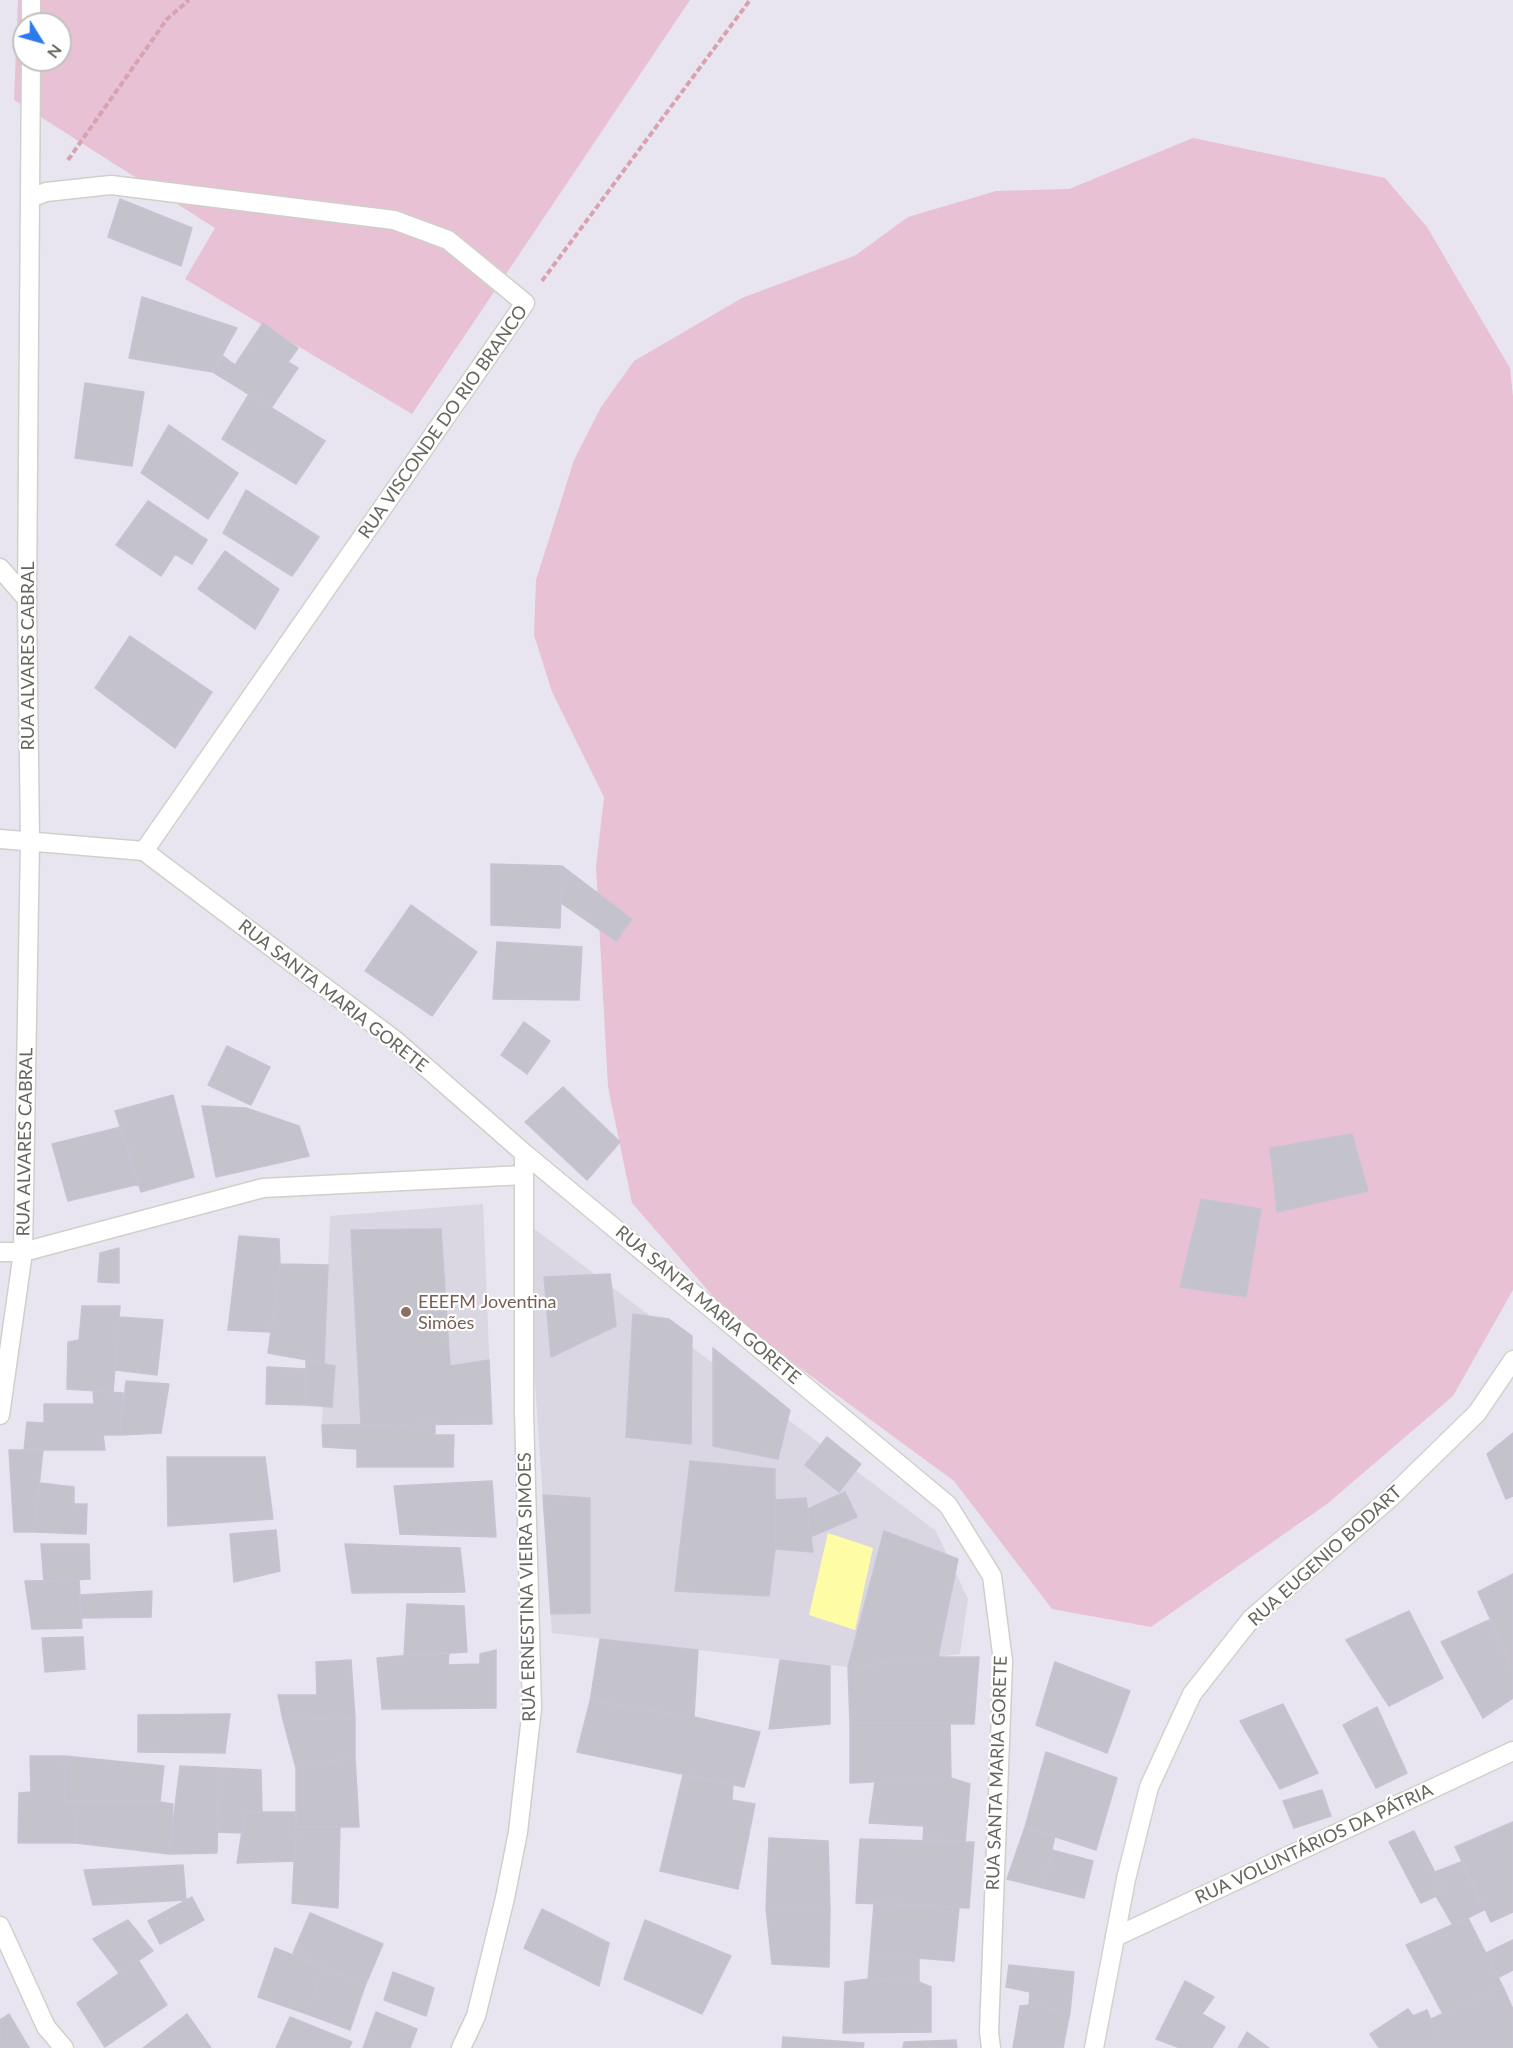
<!DOCTYPE html>
<meta charset="utf-8">
<style>
body{margin:0}
#map{position:relative;width:1513px;height:2048px;overflow:hidden;background:#e9e5f0;font-family:Lato,sans-serif}
canvas{display:block}
.north{position:absolute;left:12px;top:12px;width:60px;height:60px;box-sizing:border-box;background:#fff;border:2px solid #c1c2be;border-radius:50%;rotate:127deg;font-size:16px;font-weight:700;line-height:24px;text-align:center;color:#65665d}
.north::after{content:'';display:block;margin:auto;width:21px;height:27px;background:#2d7aee;clip-path:polygon(50% 0,100% 100%,50% 72%,0 100%)}
</style>
<div id="map">
<canvas width="1513" height="2048"></canvas>
<div class="north">N</div>
</div>
<script>
const ctx = document.querySelector('canvas').getContext('2d');
ctx.lineJoin = 'round';
function paint(path, color) { ctx.fillStyle = color; ctx.fill(path, 'evenodd'); }
function strokePath(path, color, width, dash) { ctx.strokeStyle = color; ctx.lineWidth = width; ctx.lineCap = dash ? 'butt' : 'round'; ctx.setLineDash(dash || []); ctx.stroke(path); }
function drawText(font, color, halo, rows, align = 'center') {
  ctx.font = font + ' Lato,sans-serif'; ctx.lineWidth = 4.5; ctx.setLineDash([]); ctx.textBaseline = 'middle'; ctx.strokeStyle = halo; ctx.fillStyle = color; for (const [text, x, y, turn = 0] of rows) {
    ctx.save(); ctx.translate(x, y); ctx.rotate((+turn || 0) * Math.PI / 180); ctx.textAlign = isNaN(turn) ? turn : align; if (halo) ctx.strokeText(text, 0, 0); ctx.fillText(text, 0, 0); ctx.restore();
  }
}
const education = new Path2D(`
 M483,1204L492,1424L322,1425L330,1216Z
 M524,1221L936,1531L968,1599L960,1654L848,1667L552,1633Z`);
const green = new Path2D(`
 M18,0H690L412,414L185,279L215,228L14,100ZM24,24H60V60H24Z
 M1193,138L1385,178L1427,227L1510,368L1513,397V1290L1453,1396L1327,1504L1151,1627L1052,1609L954,1481L732,1318L632,1203L608,1087L596,867L604,797L552,692L534,635L536,580L574,460L601,407L634,361L742,298L856,255L908,217L996,191L1069,189Z`);
const water = new Path2D(`
 M828,1533L873,1548L855,1630L809,1615Z`);
const building = new Path2D(`
 M120,199L192,228L181,266L108,237Z
 M142,297L237,328L213,372L129,358Z
 M263,323L298,348L288,362L298,368L271,408L213,372L223,356L235,365Z
 M85,383L144,392L132,466L75,458Z
 M249,394L325,441L296,484L222,439Z
 M169,425L238,473L208,519L141,473Z
 M246,490L319,537L292,576L223,533Z
 M148,501L207,540L192,564L175,554L161,576L116,545Z
 M225,551L279,589L255,629L198,589Z
 M130,636L212,692L175,748L95,688Z
 M491,864L562,866L560,928L491,925Z
 M562,866L632,919L616,941L561,903Z
 M411,905L477,952L432,1016L365,971Z
 M497,942L582,947L579,1000L493,999Z
 M524,1022L550,1041L527,1074L501,1055Z
 M227,1046L270,1067L251,1105L208,1085Z
 M563,1087L620,1142L587,1180L525,1122Z
 M173,1095L194,1177L141,1192L115,1111Z
 M202,1106L246,1108L299,1126L309,1156L216,1177Z
 M121,1127L139,1184L68,1201L52,1144Z
 M1352,1134L1368,1191L1277,1212L1270,1148Z
 M1201,1199L1261,1209L1246,1297L1180,1287Z
 M441,1229L450,1366L489,1360L492,1424L361,1425L351,1230Z
 M239,1236L279,1239L280,1264L271,1332L228,1330Z
 M119,1248V1283L98,1282L100,1253Z
 M280,1264L328,1265L324,1363L268,1353Z
 M610,1274L616,1326L551,1357L544,1277Z
 M82,1306H120L113,1392L67,1389L68,1342L79,1340Z
 M633,1314L669,1319L692,1336L691,1444L626,1437Z
 M119,1317L163,1320L157,1375L115,1370Z
 M713,1348L790,1410L778,1459L713,1446Z
 M306,1360L335,1366L332,1407L306,1405Z
 M267,1367L306,1369V1405L266,1404Z
 M126,1381L169,1384L161,1433L120,1435Z
 M93,1391L123,1393L120,1435H103L105,1450H24L27,1422L44,1423V1404H94Z
 M435,1424V1435H454L453,1467H357V1449L323,1447L322,1425Z
 M1513,1433V1496L1506,1499L1487,1454Z
 M827,1437L861,1464L839,1492L805,1465Z
 M9,1450H43L34,1532H14Z
 M167,1457H265L273,1519L168,1526Z
 M690,1461L775,1469V1549L769,1596L675,1591Z
 M492,1481L496,1537L400,1534L394,1486Z
 M40,1483L74,1487V1504H87L86,1534L34,1532Z
 M845,1492L857,1517L810,1537L808,1509Z
 M543,1495L590,1498V1613L551,1614Z
 M806,1498L813,1552L775,1549V1500Z
 M276,1530L280,1571L234,1582L230,1534Z
 M884,1531L958,1559L938,1657L848,1667Z
 M41,1544H89L90,1579L44,1582Z
 M345,1544L460,1548L465,1592L352,1593Z
 M1513,1574V1669L1478,1592Z
 M79,1580L82,1628L32,1629L25,1581Z
 M152,1591L151,1617L81,1618L79,1595Z
 M407,1604L464,1606L467,1652L404,1656Z
 M1409,1611L1443,1678L1389,1706L1346,1640Z
 M1489,1620L1513,1669V1698L1483,1718L1441,1642Z
 M83,1637L85,1669L45,1672L42,1638Z
 M600,1639L698,1650L694,1717L590,1701Z
 M496,1650V1708L382,1709L377,1658L449,1652L448,1665L480,1664V1654Z
 M938,1657H979L974,1724L850,1723L848,1667Z
 M351,1660L355,1718L283,1720L278,1695H317L316,1662Z
 M780,1660L830,1666V1724L769,1729Z
 M1055,1662L1130,1691L1107,1753L1036,1725Z
 M590,1701L694,1717L760,1732L744,1787L577,1752Z
 M1283,1704L1318,1773L1280,1789L1240,1721Z
 M1377,1707L1407,1773L1376,1788L1343,1725Z
 M230,1714L225,1753L138,1752V1715Z
 M355,1718V1757L296,1768L283,1720Z
 M850,1723H950L951,1778L850,1783Z
 M1046,1752L1117,1778L1096,1850L1025,1827Z
 M30,1756H64L65,1802H78L76,1843H18L19,1793L31,1792Z
 M64,1756L164,1766L160,1802H65Z
 M355,1757L359,1827H296V1768Z
 M180,1766L219,1768L217,1853L169,1854Z
 M219,1768L261,1770L262,1812H245L243,1833L217,1832Z
 M683,1775L733,1785L732,1800L755,1804L738,1889L660,1871Z
 M951,1778L970,1784L965,1842L923,1839L924,1826L869,1823L875,1782Z
 M1322,1790L1331,1816L1294,1828L1283,1801Z
 M78,1802H160L173,1804L169,1854L76,1843Z
 M245,1812H297L295,1861L237,1863Z
 M1513,1822V1912L1491,1922L1455,1847Z
 M296,1827H340L338,1908L292,1903Z
 M1025,1827L1055,1836L1043,1888L1007,1879Z
 M1414,1831L1445,1892L1421,1903L1389,1842Z
 M769,1838L828,1841L830,1910L766,1908Z
 M860,1839L974,1842L969,1908L856,1903Z
 M1052,1850L1093,1861L1084,1898L1043,1888Z
 M1461,1862L1484,1910L1453,1925L1436,1896L1445,1892L1435,1872Z
 M183,1865L186,1900L93,1905L84,1870Z
 M192,1897L204,1920L160,1944L148,1921Z
 M874,1903L959,1907L954,1961L870,1954Z
 M766,1908L830,1910L829,1967L772,1964Z
 M542,1909L609,1943L599,1986L524,1948Z
 M310,1913L383,1944L365,1986L293,1953Z
 M1468,1918L1503,1987L1443,2014L1406,1945Z
 M128,1920L153,1951L119,1973L93,1939Z
 M645,1920L731,1956L702,2014L624,1979Z
 M1513,1940V1970L1499,1977L1486,1953Z
 M275,1948L324,1967L307,2014L258,1997Z
 M870,1954L919,1958V1982L868,1979Z
 M138,1960L167,2005L105,2047L77,2003Z
 M1009,1965L1074,1972L1070,2012L1029,2005L1030,1992L1006,1987Z
 M324,1967L365,1986L350,2030L307,2014Z
 M393,1972L434,1988L426,2016L384,2000Z
 M868,1979L919,1982L931,1987V2032L843,2033L845,1982Z
 M1185,1981L1214,1997L1202,2014L1225,2027L1212,2048H1180L1156,2039Z
 M1503,1987L1513,2009V2048H1443L1431,2019Z
 M1029,2005L1070,2012L1063,2048H1013L1020,2006Z
 M1408,2009L1413,2016L1427,2010L1443,2048H1379L1370,2034Z
 M376,2012L417,2029L410,2048H363Z
 M9,2014L29,2048H0V2020Z
 M187,2014L211,2048H143Z
 M290,2017L352,2042L349,2048H276Z
 M1247,2032L1269,2048H1238Z
 M783,2037L864,2043L863,2048H782Z
 M956,2040L957,2048H903L904,2042Z`);
const path = new Path2D(`
 M68,160L167,19L189,0
 M542,281L750,0`);
const street = new Path2D(`
 M31,0V24
 M31,198L46,192L111,185L394,220L448,240L525,303L144,851
 M0,568L27,599
 M0,839L144,851L396,1041L524,1153L948,1505L992,1576L1003,1661L989,2032L991,2048
 M0,1252H23L263,1188L524,1175
 M0,1415L23,1252L30,842L27,599L31,60
 M0,1926L46,2027L64,2048
 M1115,1937L1513,1751
 M461,2048L476,2016L505,1898L518,1832L532,1708L524,1411V1153`);
const secondary = new Path2D(`
 M1094,2048L1126,1879L1149,1787L1192,1694L1251,1619L1390,1498L1477,1413L1513,1360`);
const markers = [
 [406,1312,6,"#8d6e63"]
];
const streetNames = [
 ["RUA VISCONDE DO RIO BRANCO",443,422,-55],
 ["RUA ALVARES CABRAL",28,656,-90],
 ["RUA SANTA MARIA GORETE",333,996,38],
 ["RUA ALVARES CABRAL",25,1142,-89],
 ["RUA SANTA MARIA GORETE",708,1305,40],
 ["RUA EUGENIO BODART",1325,1556,-42],
 ["RUA ERNESTINA VIEIRA SIMOES",527,1587,-91],
 ["RUA SANTA MARIA GORETE",997,1773,-88],
 ["RUA VOLUNTÁRIOS DA PÁTRIA",1314,1844,-25]
];
const educationNames = [
 ["EEEFM Joventina",418,1302],
 ["Simões",418,1323]
];
paint(education, '#dad6e2');
paint(green, '#e8c1d4');
paint(water, '#fffca6');
paint(building, '#c4c2cb');
strokePath(building, '#c7c3d5', 1.5);
strokePath(street, '#cfd0c9', 21);
strokePath(secondary, '#d2d3cb', 21);
strokePath(path, '#d8a3ae', 4, [6, 3]);
strokePath(street, '#fff', 18);
strokePath(secondary, '#fff', 18);
for (const [x, y, r, color] of markers) { const dot = new Path2D(); dot.arc(x, y, r, 0, 2 * Math.PI); ctx.fillStyle = color; ctx.fill(dot); strokePath(dot, '#fff', 2); }
drawText('18px', '#65665d', '#fff', streetNames);
drawText('18px', '#785e54', '#fff', educationNames, 'left');
</script>
